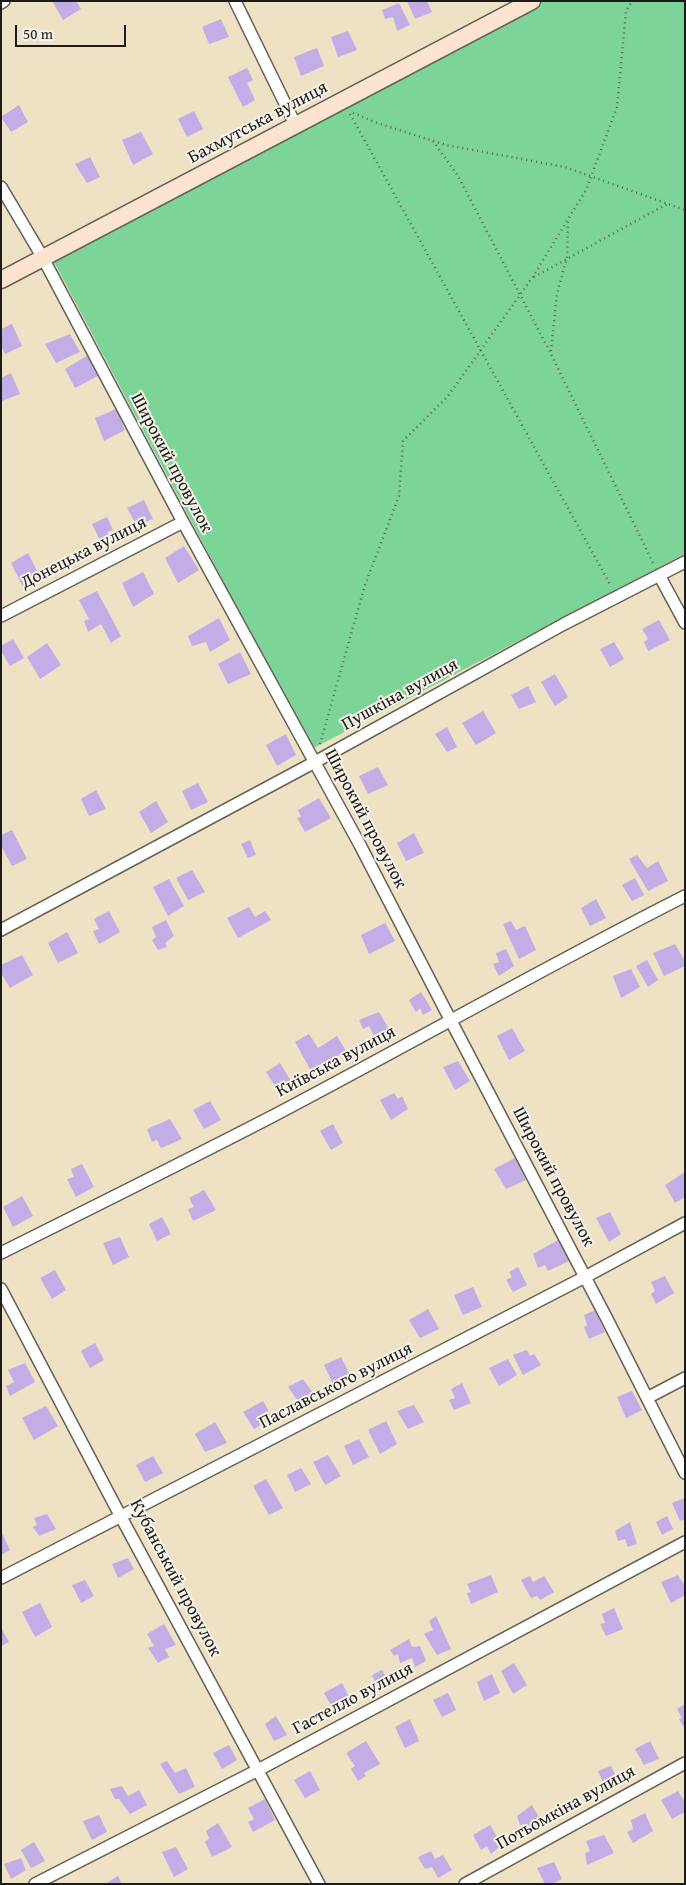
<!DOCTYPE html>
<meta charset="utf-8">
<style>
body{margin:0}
#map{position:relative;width:686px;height:1885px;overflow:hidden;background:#efe1c3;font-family:"Gentium Book Plus",serif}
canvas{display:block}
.frame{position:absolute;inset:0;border:2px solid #1c1c1c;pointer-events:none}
.scale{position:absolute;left:15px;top:25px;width:111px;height:22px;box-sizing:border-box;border:2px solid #1c1c1c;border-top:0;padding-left:6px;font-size:15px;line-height:18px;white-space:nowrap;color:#1c1c1c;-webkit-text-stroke:4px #f7f3e8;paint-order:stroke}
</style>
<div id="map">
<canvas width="686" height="1885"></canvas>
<div class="frame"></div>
<div class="scale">50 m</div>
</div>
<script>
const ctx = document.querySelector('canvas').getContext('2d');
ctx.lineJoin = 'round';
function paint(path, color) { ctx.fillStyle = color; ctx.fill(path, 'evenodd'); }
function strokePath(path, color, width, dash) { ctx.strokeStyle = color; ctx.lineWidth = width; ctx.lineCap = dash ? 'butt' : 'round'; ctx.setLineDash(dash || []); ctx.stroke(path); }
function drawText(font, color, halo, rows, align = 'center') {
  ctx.font = font + ' "Gentium Book Plus",serif'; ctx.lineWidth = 4; ctx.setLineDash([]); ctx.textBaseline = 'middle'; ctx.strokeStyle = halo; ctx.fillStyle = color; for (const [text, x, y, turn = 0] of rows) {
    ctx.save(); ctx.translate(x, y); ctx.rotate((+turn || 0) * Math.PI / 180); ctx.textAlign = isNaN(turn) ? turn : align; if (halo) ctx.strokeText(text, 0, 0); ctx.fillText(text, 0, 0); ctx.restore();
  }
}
const green = new Path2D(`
 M538,1H685V554L312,749L54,262Z`);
const building = new Path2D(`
 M52,1H76L81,9L63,20Z
 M407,1H427L432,12L415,19Z
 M399,3L410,25L397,31L393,17L385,19L382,10Z
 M221,19L229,37L209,44L202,27Z
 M348,31L357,50L338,57L331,37Z
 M317,48L324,66L301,76L294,57Z
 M247,68L253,80L247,83L255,100L243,107L228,77Z
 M19,105L28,122L11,132L1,117Z
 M194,111L203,129L187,137L178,119Z
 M141,132L153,154L133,165L122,140Z
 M90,157L100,177L87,183L75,164Z
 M12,324L22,346L5,354L1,345V329Z
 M70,334L80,352L56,363L45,344Z
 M88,355L98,376L75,388L65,369Z
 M11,373L20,394L2,401L1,378Z
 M116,409L125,430L104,441L95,418Z
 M144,500L153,519L137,526L127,508Z
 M107,517L113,530L107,532L112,539L102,545L92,524Z
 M184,546L199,570L178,583L165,558Z
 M28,553L40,577L23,587L11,563Z
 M143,572L154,594L133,607L122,583Z
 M97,591L121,636L111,643L101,624L88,632L84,621L89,619L79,600Z
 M219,618L230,640L210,652L206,642L192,646L188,636Z
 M659,620L670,640L648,651L644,642L648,639L642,629Z
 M13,639L24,658L10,666L1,651V646Z
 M614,642L624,659L610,667L600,649Z
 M47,643L61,665L40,679L27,657Z
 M240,652L251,674L228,684L218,664Z
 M555,674L568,697L555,706L541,682Z
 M528,686L536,702L519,709L511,695Z
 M483,711L496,733L476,745L462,723Z
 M447,727L457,747L447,752L435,734Z
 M286,734L296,755L277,766L266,745Z
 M378,767L388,785L368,794L359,776Z
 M198,783L208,802L191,810L182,791Z
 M96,790L106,809L89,816L81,799Z
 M319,798L331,818L305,832L297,818L301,817L298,810Z
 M156,801L168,822L151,833L139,812Z
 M12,830L27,859L12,866L1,846V835Z
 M414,833L424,853L406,861L397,843Z
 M250,840L256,855L248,858L241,844Z
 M637,855L647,868L658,861L668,881L648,891L629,859Z
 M192,870L205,892L188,900L176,878Z
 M635,878L644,895L632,901L622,885Z
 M169,879L184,906L168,916L153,887Z
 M596,899L606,918L590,926L581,908Z
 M249,907L255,917L265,911L271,920L238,938L227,918Z
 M109,911L120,932L99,944L93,931L99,929L94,919Z
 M166,920L174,936L165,943L167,947L158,950L152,940L156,937L152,927Z
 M511,921L516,930L525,926L536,950L519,959L503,924Z
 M385,923L395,941L369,954L361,935Z
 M67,932L78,953L58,963L48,943Z
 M675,944L685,961V966L664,976L653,953Z
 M506,949L514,966L499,976L493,964L499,962L496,953Z
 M22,955L33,975L10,988L1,973V965Z
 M647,960L658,980L648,987L636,966Z
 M631,969L640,987L621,998L613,976Z
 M421,992L432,1010L423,1015L420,1008L416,1012L409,1000Z
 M379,1012L389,1029L375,1038L369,1026L363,1029L359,1020Z
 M512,1028L525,1051L509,1060L497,1036Z
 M309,1034L318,1048L337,1036L346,1051L311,1071L295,1042Z
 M458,1061L470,1081L455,1090L443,1067Z
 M280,1063L291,1081L277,1089L266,1072Z
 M394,1093L398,1099L402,1096L408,1109L391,1120L380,1100Z
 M210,1101L221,1120L204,1129L193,1110Z
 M170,1119L182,1139L161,1148L157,1140L152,1142L147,1129Z
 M333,1124L343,1143L331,1150L320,1131Z
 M515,1158L526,1180L506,1189L494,1169Z
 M82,1164L94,1187L76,1197L67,1179L74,1177L71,1169Z
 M685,1172V1197L675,1203L665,1185Z
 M204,1190L216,1210L193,1221L188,1209L194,1207L189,1198Z
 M22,1196L33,1216L13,1227L3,1207Z
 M610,1212L621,1234L609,1242L596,1218Z
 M162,1217L171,1234L157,1241L149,1224Z
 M120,1237L129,1257L113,1265L103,1243Z
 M558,1240L569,1261L548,1271L545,1265L538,1268L533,1254Z
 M518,1267L527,1285L513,1292L506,1280L512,1277L509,1272Z
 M55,1270L66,1290L52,1299L40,1278Z
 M665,1276L674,1293L656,1304L651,1294L655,1291L651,1282Z
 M473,1287L482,1307L463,1315L454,1295Z
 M428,1309L439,1329L420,1338L409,1320Z
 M595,1310L605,1332L589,1339L584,1327L587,1325L584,1315Z
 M95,1343L104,1360L90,1368L81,1351Z
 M527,1350L530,1356L534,1354L541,1365L523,1375L513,1355Z
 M341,1357L350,1375L333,1384L324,1365Z
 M508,1359L517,1375L499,1386L489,1368Z
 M25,1363L35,1382L10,1396L6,1386L14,1382L8,1370Z
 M303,1379L315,1396L300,1404L288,1387Z
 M462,1383L471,1403L454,1410L449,1400L455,1398L451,1389Z
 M632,1391L642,1410L626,1418L617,1397Z
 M263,1401L273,1418L254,1429L243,1412Z
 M414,1405L424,1422L408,1429L397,1411Z
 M46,1406L58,1426L34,1440L22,1418Z
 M386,1421L397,1444L380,1454L368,1430Z
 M215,1422L227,1443L205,1452L195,1434Z
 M359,1439L369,1457L353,1465L344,1446Z
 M328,1455L341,1476L325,1485L313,1462Z
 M153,1456L163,1473L145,1482L136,1465Z
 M301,1468L311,1484L295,1492L287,1475Z
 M266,1479L283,1508L269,1515L253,1486Z
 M685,1498V1519L680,1521L672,1503Z
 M47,1514L56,1529L39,1536L33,1527L37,1525L34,1518Z
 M667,1516L673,1529L662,1535L656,1522Z
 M630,1522L637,1544L628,1547L625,1539L618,1541L615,1531Z
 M1,1531L10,1550L1,1555Z
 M128,1558L134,1569L118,1578L112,1564Z
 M491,1575L498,1592L471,1604L467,1593L471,1592L467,1584Z
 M678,1575L685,1586V1595L671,1603L661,1582Z
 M530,1576L533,1582L544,1576L554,1592L540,1600L537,1596L531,1598L521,1580Z
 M85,1580L94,1596L81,1603L72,1585Z
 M40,1603L52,1627L35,1637L22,1612Z
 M614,1608L623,1629L606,1636L600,1624L605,1623L602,1614Z
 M436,1616L451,1649L437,1655L424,1634L433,1630L429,1621Z
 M164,1624L176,1645L165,1649L169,1657L158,1663L148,1648L154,1646L147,1634Z
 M1,1628L9,1642L1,1646Z
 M409,1639L412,1647L420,1646L426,1661L415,1667L412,1658L400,1663L398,1654L394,1656L390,1650Z
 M514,1663L527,1685L513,1694L501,1671Z
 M382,1670L388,1680L377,1686L372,1675Z
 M492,1674L500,1693L484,1701L477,1682Z
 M342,1683L351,1701L334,1710L324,1693Z
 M448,1693L456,1710L442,1717L433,1700Z
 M685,1704V1729L679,1719L682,1718L677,1709Z
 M276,1716L287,1735L274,1741L265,1724Z
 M410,1719L419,1741L405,1748L395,1727Z
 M366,1741L380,1764L364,1773L366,1776L358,1781L351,1769L355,1766L346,1753Z
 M650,1741L659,1759L644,1765L635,1749Z
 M229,1745L237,1760L222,1769L213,1753Z
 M167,1761L175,1773L186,1768L195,1787L179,1794L160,1764Z
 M611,1766L617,1778L604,1784L598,1771Z
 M310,1771L320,1790L305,1798L294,1780Z
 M122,1786L128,1796L139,1790L147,1805L130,1814L119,1799H115L110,1789Z
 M678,1791L685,1802V1812L672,1819L661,1800Z
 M265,1799L275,1820L253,1832L248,1822L254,1819L248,1808Z
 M532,1805L542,1823L528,1831L525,1824L520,1825L517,1816Z
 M645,1813L653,1831L633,1843L627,1832L633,1829L631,1820Z
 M99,1815L107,1832L92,1840L83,1821Z
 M218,1823L232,1847L212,1857L205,1842L209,1838L206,1831Z
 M490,1825L502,1845L491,1854L487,1846L481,1850L473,1835Z
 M604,1835L614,1853L587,1865L585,1853L590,1851L586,1841Z
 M34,1842L45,1861L31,1868L21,1850Z
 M176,1847L188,1869L174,1877L162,1852Z
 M431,1851L435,1859L443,1855L452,1870L438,1878L432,1867L425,1869L418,1857Z
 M21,1858L26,1870L11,1879L4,1864Z
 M554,1862L562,1879L552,1884H545L537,1868Z
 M118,1876L122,1884H105Z`);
const path = new Path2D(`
 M353,113L377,123L446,145L565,167L685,210
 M350,114L611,586
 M433,141L458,176L550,352L654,565
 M534,277L667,204
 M551,351L557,294L567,257L568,220
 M320,744L365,585L399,496L403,441L448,396L532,278L586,190L617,107L626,11L632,1`);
const street = new Path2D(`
 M235,1L296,126
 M1,3L4,1
 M1,187L43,258L183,522L360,845L451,1021L607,1319L685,1473
 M659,575L685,623
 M1,616L183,522
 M1,930L315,762L564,624L685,562
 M1,1253C91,1208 182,1163 271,1117C410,1044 545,967 685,896
 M1,1289L121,1517L319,1884
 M647,1398L685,1378
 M1,1578L585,1277L685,1223
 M35,1884L258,1770L685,1542
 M465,1884L685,1763`);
const secondary = new Path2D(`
 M1,280L532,1`);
const streetNames = [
 ["Бахмутська вулиця",258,123,-28],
 ["Широкий провулок",171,463,62],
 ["Донецька вулиця",84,553,-27],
 ["Пушкіна вулиця",400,695,-29],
 ["Широкий провулок",365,819,62],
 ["Київська вулиця",336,1062,-28],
 ["Широкий провулок",553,1177,62],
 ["Паславського вулиця",336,1386,-27],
 ["Кубанський провулок",175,1578,62],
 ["Гастелло вулиця",353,1699,-28],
 ["Потьомкіна вулиця",566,1808,-29]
];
paint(green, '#7dd499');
paint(building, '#c3ade7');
strokePath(street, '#666156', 14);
strokePath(secondary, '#666156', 19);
strokePath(path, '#666156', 2.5, [1, 4]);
strokePath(street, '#fff', 11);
strokePath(secondary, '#fde4d1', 16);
drawText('18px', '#1c1c1c', '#f7f3e8', streetNames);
</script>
